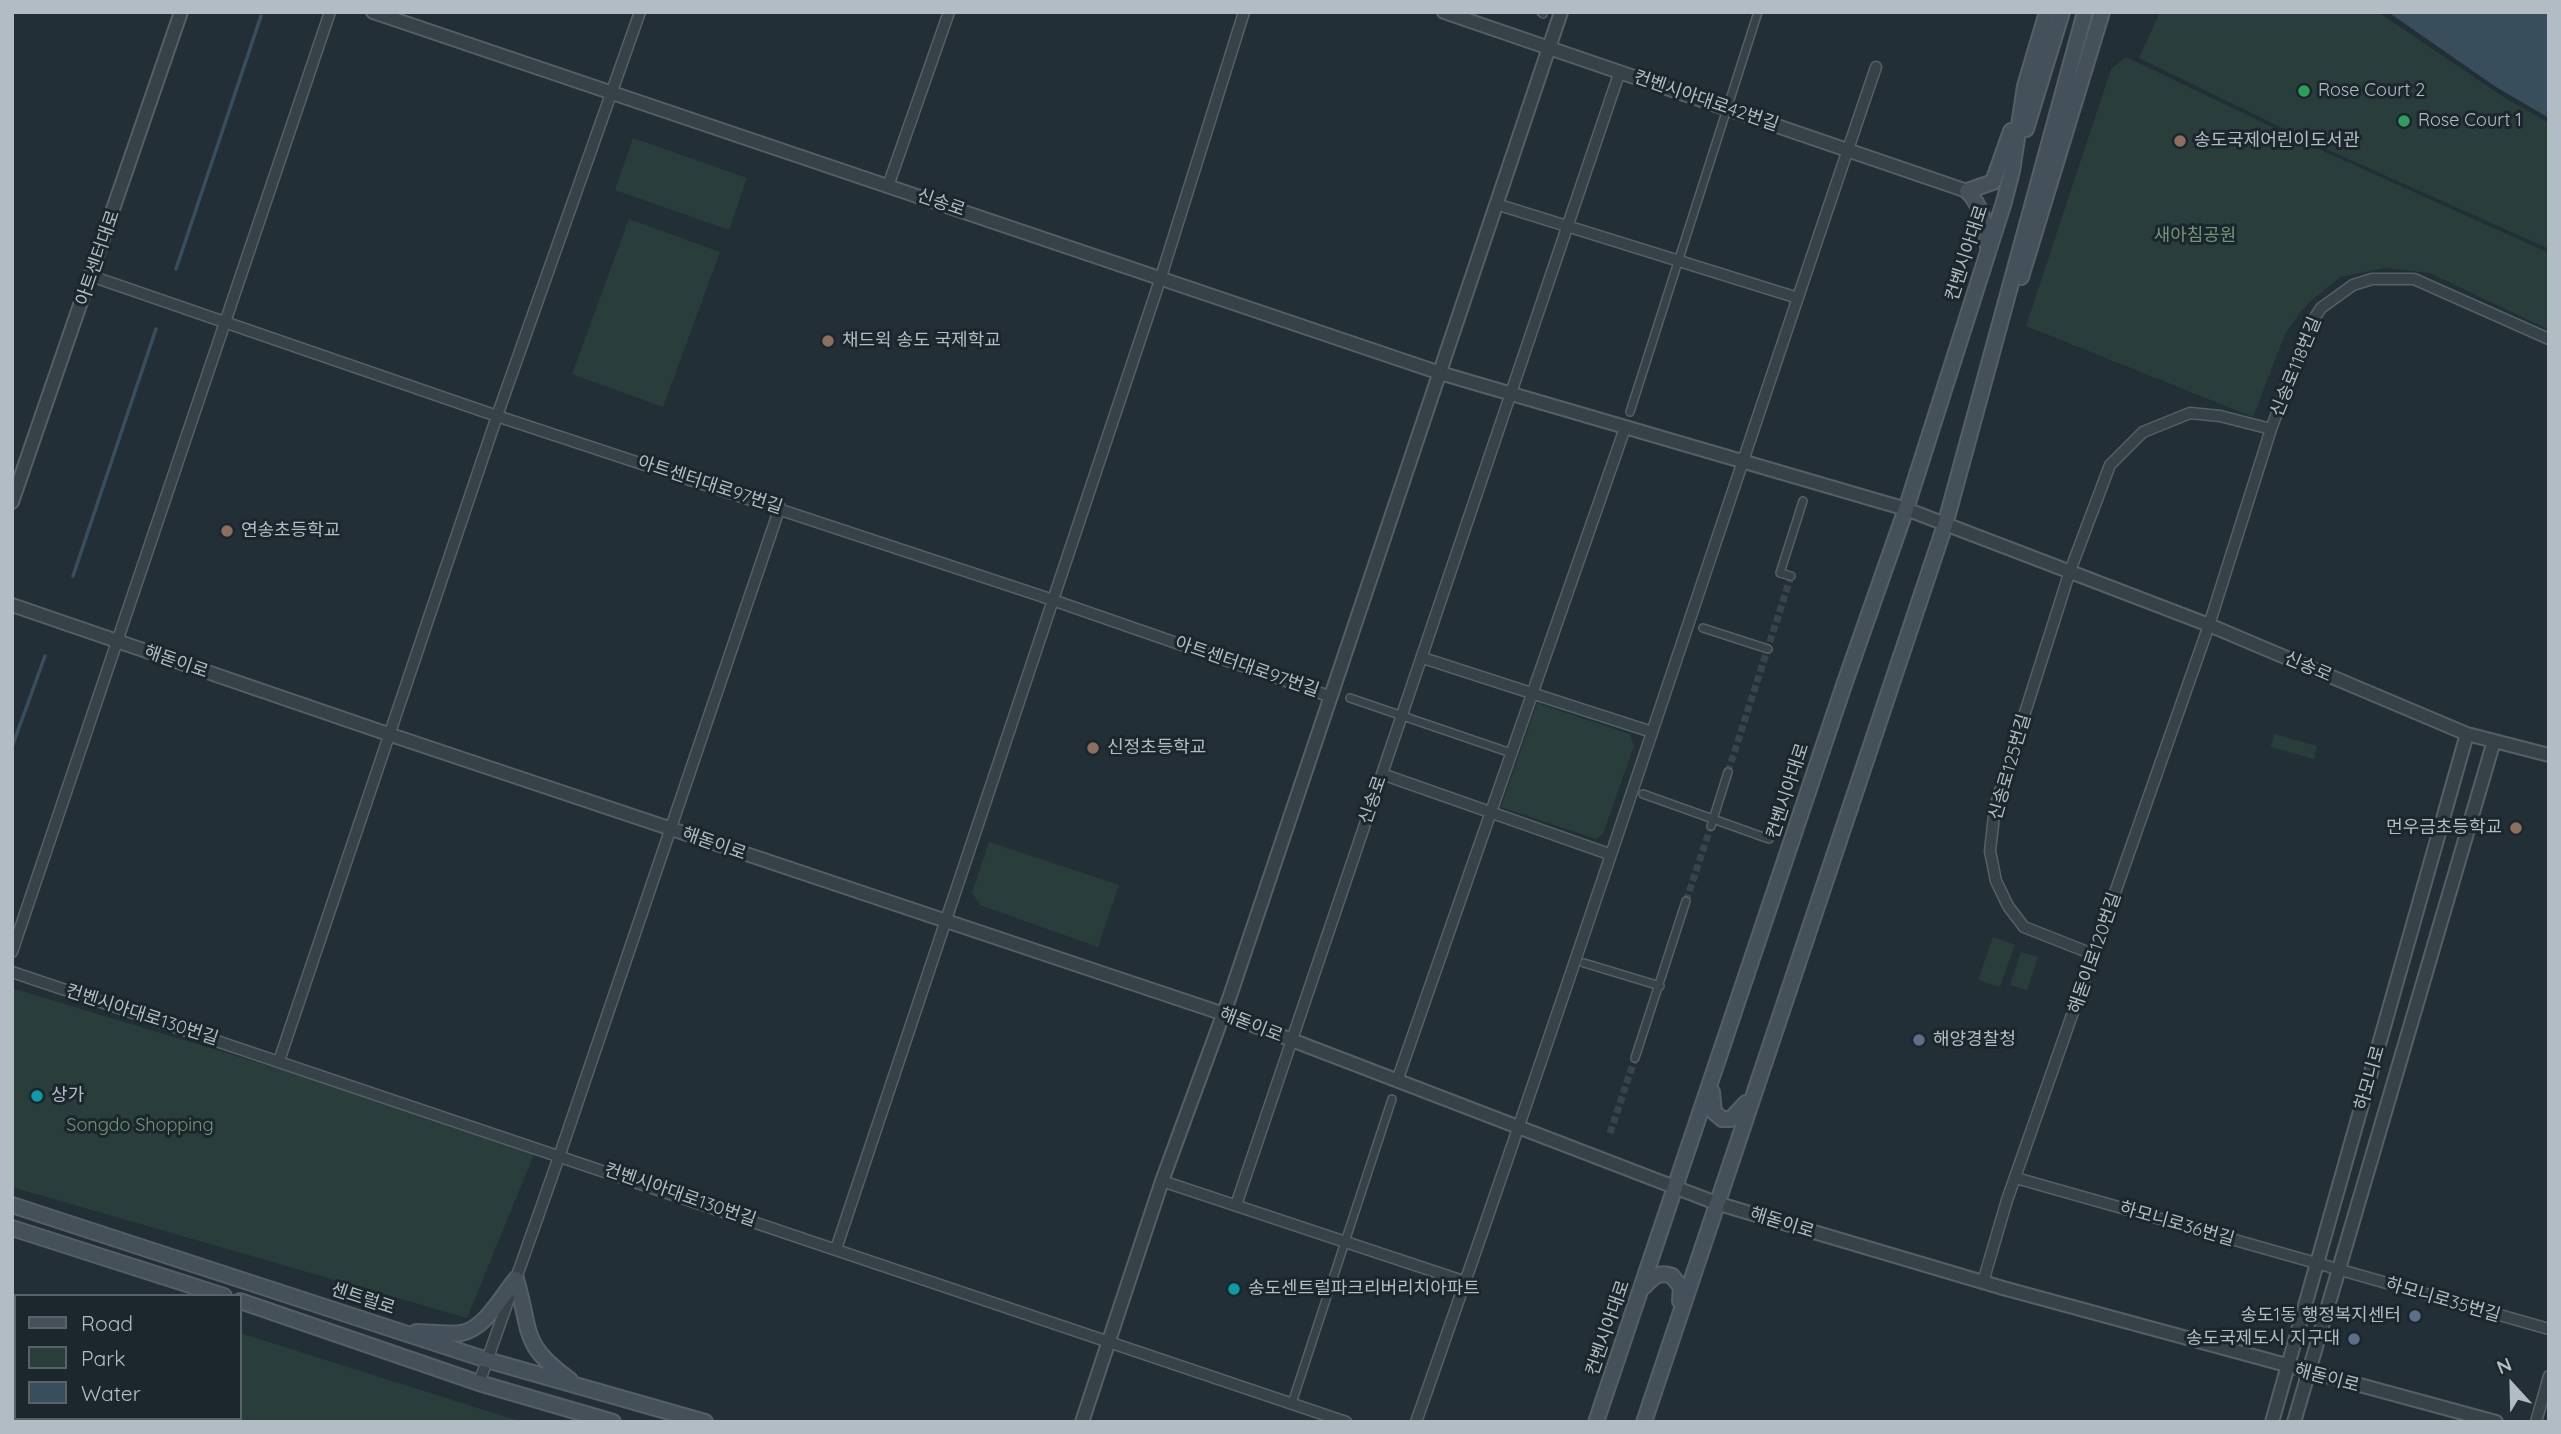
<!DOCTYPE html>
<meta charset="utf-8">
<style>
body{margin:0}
#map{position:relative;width:2561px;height:1434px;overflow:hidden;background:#232f37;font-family:Quicksand,sans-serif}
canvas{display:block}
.frame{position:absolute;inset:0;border:14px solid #b2bcc4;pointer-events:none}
.legend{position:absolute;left:14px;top:1294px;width:228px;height:126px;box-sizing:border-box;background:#1c262d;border:2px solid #586269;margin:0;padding:9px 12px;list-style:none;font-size:21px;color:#b2bcc4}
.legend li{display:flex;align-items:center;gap:14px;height:35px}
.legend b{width:35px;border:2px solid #586269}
.north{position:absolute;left:2477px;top:1350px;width:70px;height:70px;-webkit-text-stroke:5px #1c262d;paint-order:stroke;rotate:338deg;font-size:19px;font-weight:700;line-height:28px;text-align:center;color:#b2bcc4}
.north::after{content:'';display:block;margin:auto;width:24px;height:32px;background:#b2bcc4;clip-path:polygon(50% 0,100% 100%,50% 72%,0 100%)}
</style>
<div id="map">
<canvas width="2561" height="1434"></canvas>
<div class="frame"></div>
<ul class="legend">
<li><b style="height:9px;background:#45515a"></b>Road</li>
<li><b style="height:19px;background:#293d3a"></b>Park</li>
<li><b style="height:19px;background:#394e5d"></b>Water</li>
</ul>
<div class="north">N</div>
</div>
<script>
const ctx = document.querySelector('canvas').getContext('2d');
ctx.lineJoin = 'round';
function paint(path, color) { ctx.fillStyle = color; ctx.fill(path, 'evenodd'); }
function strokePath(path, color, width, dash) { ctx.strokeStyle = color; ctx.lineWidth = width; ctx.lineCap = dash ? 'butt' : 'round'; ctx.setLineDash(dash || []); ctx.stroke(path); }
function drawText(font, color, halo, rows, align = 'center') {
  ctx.font = font + ' Quicksand,"Noto Sans KR",sans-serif'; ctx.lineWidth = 6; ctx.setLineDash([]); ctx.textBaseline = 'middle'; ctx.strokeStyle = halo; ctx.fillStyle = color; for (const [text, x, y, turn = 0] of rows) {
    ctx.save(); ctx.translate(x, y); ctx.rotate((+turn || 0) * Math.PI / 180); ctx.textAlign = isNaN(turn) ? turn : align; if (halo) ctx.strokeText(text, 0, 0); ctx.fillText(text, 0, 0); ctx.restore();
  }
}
const green = new Path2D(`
 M2160,12H2378L2505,98L2549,123V249L2315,144L2139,58Z
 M2126,57L2312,146L2549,253V330L2430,273L2385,268L2340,277L2306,305L2285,334L2253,417L2026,326L2111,69Z
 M633,138L747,178L729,230L615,190Z
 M629,219L720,252L663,407L572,374Z
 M1537,703L1630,734L1634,746L1603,834L1596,839L1501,807Z
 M2274,734L2317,746L2314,759L2271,747Z
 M989,842L1119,885L1098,947L980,905L972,893Z
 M1993,937L2015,945L2000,987L1978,980Z
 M2021,952L2038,957L2027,990L2010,985Z
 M12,988L537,1147L467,1318L12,1187Z
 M240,1333L522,1422H63L68,1418H240Z`);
const water = new Path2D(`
 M2388,12H2549V118L2496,87Z`);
const stream = new Path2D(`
 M176,269L261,16
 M73,576L156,329
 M12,747L45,656`);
const pedestrianTunnel = new Path2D(`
 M1728,772L1791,576
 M1686,901L1711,826
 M1610,1133L1635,1058`);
const pedestrian = new Path2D(`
 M1541,12L1543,14
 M1630,412L1758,12
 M1791,576L1780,573L1803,501
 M1703,628L1768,649
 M1350,698L1511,753
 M1643,794L1769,839
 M1711,826L1728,772
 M1584,963L1660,986
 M1635,1058L1686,901
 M1292,1403L1392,1099`);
const minor = new Path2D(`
 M888,186L949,12
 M1496,204L1798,298
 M91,276L497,416L1041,596L1329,696
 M1423,658L1652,732
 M1382,774L1609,854
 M12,952L330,12
 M2095,955L2024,927L2008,906L1996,881L1990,851L1995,807L2070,571L2110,465L2143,432L2190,413L2220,416L2271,429
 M12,972L1346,1422
 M279,1061L497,416L640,12
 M1397,1081L1625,428
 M2016,1178L2549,1329
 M1162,1181L1466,1282
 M1236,1205L1620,71
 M836,1249L1161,277L1244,12
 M1983,1282L2007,1200L2209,625L2271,429L2310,325L2321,308L2353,285L2372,279H2414L2549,339
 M479,1383L560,1154L780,507
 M1416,1422C1575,972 1722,518 1876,67
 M2536,1422L2549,1376`);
const tertiary = new Path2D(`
 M373,12L1440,373L1906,509L2209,625L2467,734L2549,755
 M1444,12L1967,191
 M12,502L181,12
 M12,605L391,735L1224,1014L1716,1203L2003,1288L2496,1422
 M1082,1422L1162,1181L1230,996L1561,12
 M2272,1422L2467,734
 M2294,1422L2494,741`);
const secondary = new Path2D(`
 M2026,129L2062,12
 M1967,191L1993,182L2011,131
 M1967,191C1983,207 1985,226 1988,247
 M2021,277L2102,12
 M1712,1092L1714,1112L1722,1119H1731L1746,1103
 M12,1205L487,1360L705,1422
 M12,1228L224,1296
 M516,1279C532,1333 520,1344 570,1380
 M1645,1286C1653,1277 1659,1271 1672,1276L1681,1287L1680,1301
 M240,1301L479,1383L613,1422
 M416,1332C430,1332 447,1335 461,1333C485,1329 501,1297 516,1279
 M1596,1422L1844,685L1906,509L2004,202L2012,171L2025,86L2047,12
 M1644,1422L1945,525L2085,12`);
const markers = [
 [2304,91,7,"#2e9e5b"],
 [2404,121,7,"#2e9e5b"],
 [2180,141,7,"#8d6e63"],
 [828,341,7,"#8d6e63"],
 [227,531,7,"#8d6e63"],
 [1093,748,7,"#8d6e63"],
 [2516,828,7,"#8d6e63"],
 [1919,1040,7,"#5c6f8a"],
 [37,1096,7,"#0f9aa8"],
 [1234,1289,7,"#0f9aa8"],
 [2415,1316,7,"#5c6f8a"],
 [2354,1339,7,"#5c6f8a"]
];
const poiNames = [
 ["Rose Court 2",2318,91],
 ["Rose Court 1",2418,121],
 ["송도국제어린이도서관",2194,141],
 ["채드윅 송도 국제학교",842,341],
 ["연송초등학교",241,531],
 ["신정초등학교",1107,748],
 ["먼우금초등학교",2502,828,"right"],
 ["해양경찰청",1933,1040],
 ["상가",51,1096],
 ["송도센트럴파크리버리치아파트",1248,1289],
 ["송도1동 행정복지센터",2401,1316,"right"],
 ["송도국제도시 지구대",2340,1339,"right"]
];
const streetNames = [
 ["컨벤시아대로42번길",1706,101,19],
 ["신송로",941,203,19],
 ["컨벤시아대로",1967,253,-72],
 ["아트센터대로",98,258,-71],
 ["신송로118번길",2296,367,-68],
 ["아트센터대로97번길",710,485,18],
 ["해돋이로",176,662,19],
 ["아트센터대로97번길",1247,667,19],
 ["신송로",2308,667,23],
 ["신송로125번길",2010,767,-74],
 ["컨벤시아대로",1788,791,-72],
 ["신송로",1373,800,-71],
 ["해돋이로",714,844,19],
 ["해돋이로120번길",2095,953,-71],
 ["컨벤시아대로130번길",142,1015,18],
 ["해돋이로",1251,1025,21],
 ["하모니로",2370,1078,-74],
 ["컨벤시아대로130번길",680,1195,19],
 ["해돋이로",1782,1223,17],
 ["하모니로36번길",2177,1224,16],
 ["센트럴로",363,1299,18],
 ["하모니로35번길",2443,1300,16],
 ["컨벤시아대로",1608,1328,-71],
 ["해돋이로",2327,1378,15]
];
const parkNames = [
 ["새아침공원",2195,236],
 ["Songdo Shopping",140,1126]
];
paint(green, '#293d3a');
paint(water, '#394e5d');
strokePath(stream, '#394e5d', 3.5);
strokePath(pedestrianTunnel, '#38444c', 7, [7, 3.5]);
strokePath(pedestrian, '#555f66', 10);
strokePath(minor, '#555f66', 13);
strokePath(tertiary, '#555f66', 16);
strokePath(secondary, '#555f66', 18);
strokePath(pedestrian, '#374148', 7);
strokePath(minor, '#374148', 10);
strokePath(tertiary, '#374148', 12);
strokePath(secondary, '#45515a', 14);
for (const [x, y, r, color] of markers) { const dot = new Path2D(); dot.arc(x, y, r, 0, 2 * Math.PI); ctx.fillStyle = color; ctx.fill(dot); strokePath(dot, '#1c262d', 2.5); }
drawText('18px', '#b2bcc4', '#1c262d', poiNames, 'left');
drawText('18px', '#b2bcc4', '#1c262d', streetNames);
drawText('18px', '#729774', '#1c262d', parkNames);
</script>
